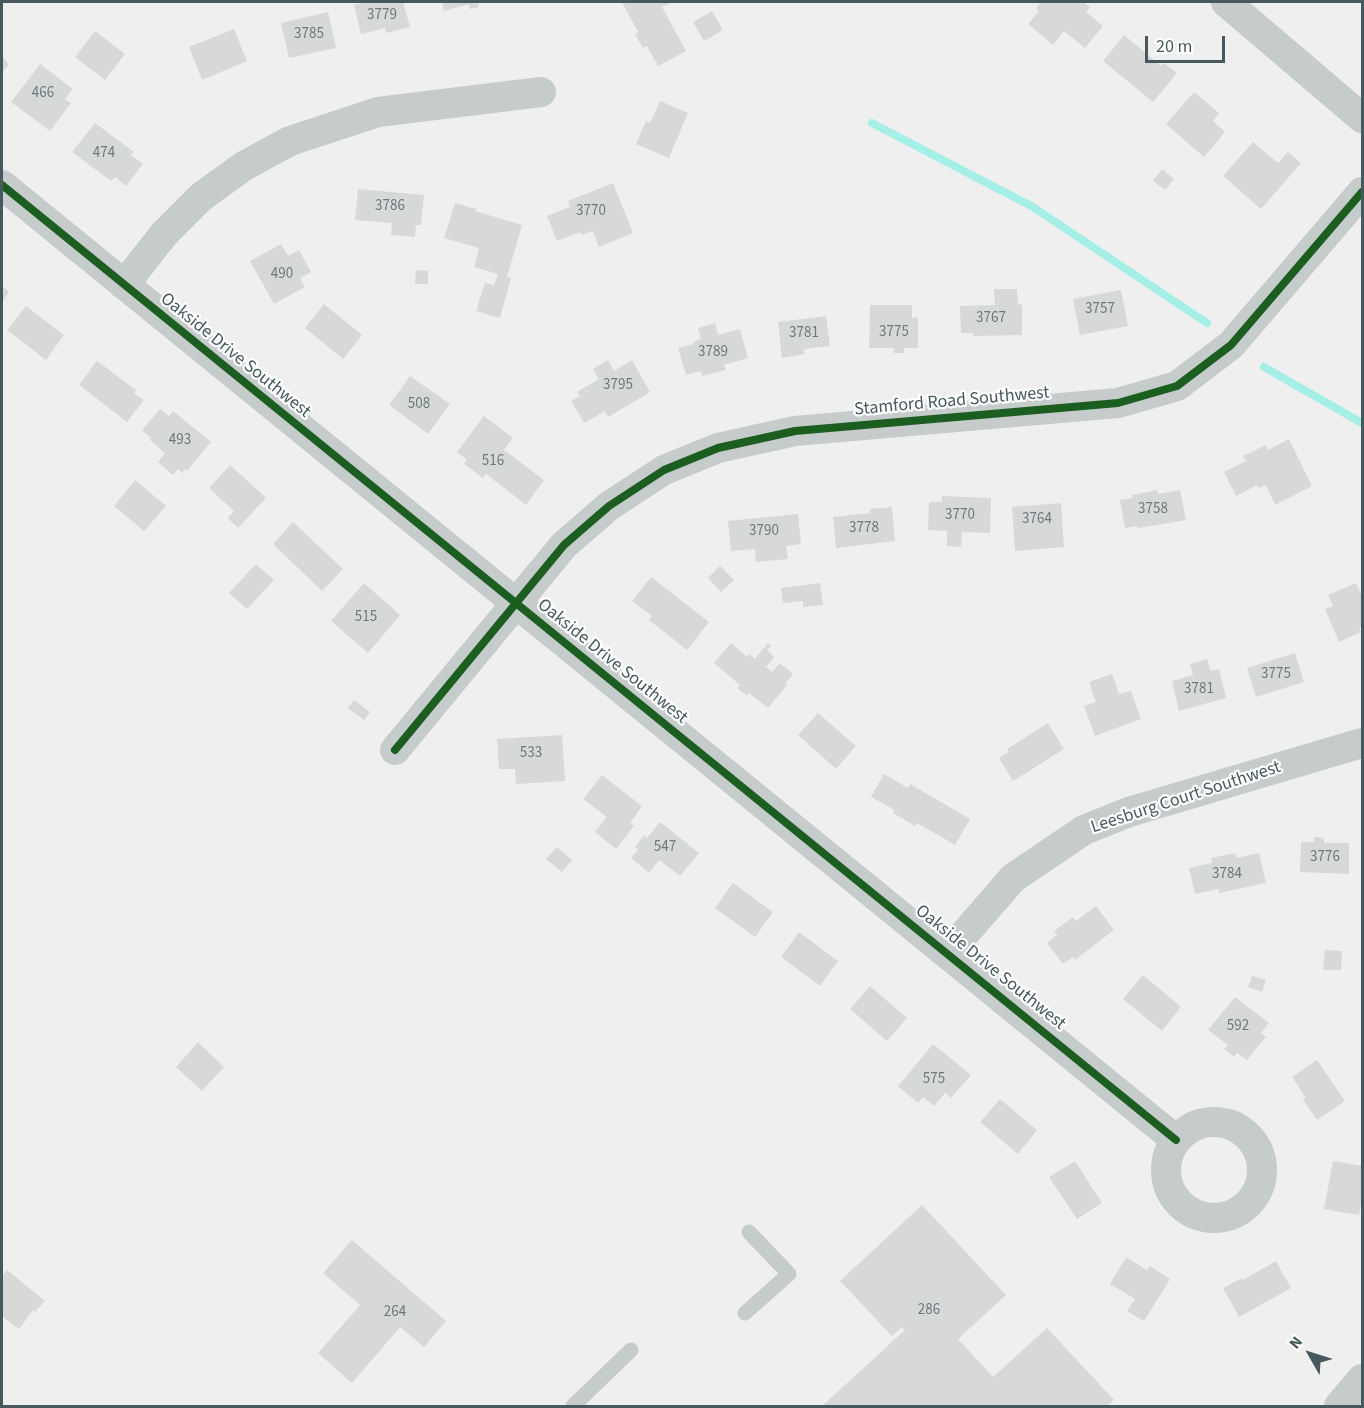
<!DOCTYPE html>
<style>
body{margin:0}
#map{position:relative;width:1364px;height:1408px;overflow:hidden;background:#f0efef;font-family:"Source Sans 3",sans-serif}
canvas{display:block}
.frame{position:absolute;inset:0;border:3px solid #46595c;pointer-events:none}
.north{position:absolute;left:1280px;top:1324px;width:60px;height:60px;-webkit-text-stroke:4px #fff;paint-order:stroke;rotate:309deg;font-size:16px;font-weight:700;line-height:24px;text-align:center;color:#46595c}
.north::after{content:'';display:block;margin:auto;width:21px;height:27px;background:#46595c;clip-path:polygon(50% 0,100% 100%,50% 72%,0 100%)}
.scale{position:absolute;left:1145px;top:36px;width:80px;height:27px;box-sizing:border-box;border:3px solid #46595c;border-top:0;padding-left:8px;font-size:18px;line-height:21px;white-space:nowrap;color:#46595c;-webkit-text-stroke:4px #fff;paint-order:stroke}
</style>
<div id="map">
<canvas width="1364" height="1408"></canvas>
<div class="frame"></div>
<div class="north">N</div>
<div class="scale">20 m</div>
</div>
<script>
const ctx = document.querySelector('canvas').getContext('2d');
ctx.lineJoin = 'round';
function strokePath(path, color, width, dash) { ctx.strokeStyle = color; ctx.lineWidth = width; ctx.lineCap = dash ? 'butt' : 'round'; ctx.setLineDash(dash || []); ctx.stroke(path); }
function paint(path, color) { ctx.fillStyle = color; ctx.fill(path, 'evenodd'); }
function drawText(font, color, halo, rows, align = 'center') {
  ctx.font = font + ' "Source Sans 3",sans-serif'; ctx.lineWidth = 4.5; ctx.setLineDash([]); ctx.textBaseline = 'middle'; ctx.strokeStyle = halo; ctx.fillStyle = color; for (const [text, x, y, turn = 0] of rows) {
    ctx.save(); ctx.translate(x, y); ctx.rotate((+turn || 0) * Math.PI / 180); ctx.textAlign = isNaN(turn) ? turn : align; if (halo) ctx.strokeText(text, 0, 0); ctx.fillText(text, 0, 0); ctx.restore();
  }
}
const stream = new Path2D(`
 M872,123L1033,207L1207,323
 M1264,367L1362,423`);
const building = new Path2D(`
 M366,2H403L410,27L386,33L385,28L361,34L354,5Z
 M442,2H478L479,7L470,9L469,4L444,11Z
 M622,2H673L662,7L686,51L658,66L647,46L643,48L635,34L638,32Z
 M1041,2H1083L1090,7L1086,12L1103,26L1085,48L1064,31L1053,45L1028,24L1039,11L1036,8Z
 M712,11L723,30L704,41L693,22Z
 M328,12L336,48L289,58L281,23Z
 M234,29L247,61L202,80L189,47Z
 M95,31L125,54L105,80L75,57Z
 M1124,35L1161,66L1164,63L1177,73L1153,102L1103,61Z
 M2,56L9,65L2,72Z
 M40,64L73,89L65,99L71,103L50,131L11,102Z
 M1194,92L1219,113L1213,121L1225,132L1204,157L1166,124Z
 M660,101L688,113L669,158L636,144L646,121L650,123Z
 M95,123L134,152L131,155L143,164L126,186L115,177L111,181L72,152Z
 M1253,142L1278,163L1288,152L1301,163L1261,209L1223,176Z
 M1162,169L1174,179L1165,190L1153,181Z
 M613,183L633,233L599,247L593,231L581,235L580,232L557,241L547,216L570,207L568,201Z
 M358,189L424,195L421,225H416L415,237L391,235L392,223L355,220Z
 M455,203L476,209L475,211L522,225L507,277L511,278L500,318L476,311L485,283L494,285L498,274L474,267L479,248L444,238Z
 M281,244L288,256L299,250L311,272L300,278L305,287L274,304L250,261Z
 M416,270L428,271V284H415Z
 M2,286L9,292L2,302Z
 M994,289H1017L1018,305L1022,304V335L973,336V333H961L960,306L995,305Z
 M1121,290L1128,326L1080,335L1073,299Z
 M324,304L362,335L343,359L305,328Z
 M870,305H912V318L918,317V348H904V353H894V348H869Z
 M26,306L64,335L46,360L7,330Z
 M826,316L830,346L804,349L805,354L782,358L778,322Z
 M715,323L718,335L740,329L748,358L724,365L726,370L702,376L701,371L686,375L678,348L694,344L693,342L701,339L698,328Z
 M608,360L614,371L632,360L650,392L608,417L605,411L584,423L571,401L580,396L577,392L599,379L593,369Z
 M97,361L136,390L134,393L144,400L127,422L79,385Z
 M410,376L450,404L428,434L389,405Z
 M160,409L169,416L173,411L211,442L187,471L185,469L182,473L178,469L173,475L158,462L165,453L150,440L151,438L142,430Z
 M484,416L513,438L504,450L544,480L526,505L486,474L483,478L464,464L467,460L457,452Z
 M1289,439L1312,486L1275,505L1266,485L1259,488L1257,485L1236,496L1224,472L1246,461L1243,456L1266,445L1268,450Z
 M230,465L266,498L238,528L228,518L234,511L209,488Z
 M135,480L166,506L144,531L114,506Z
 M1157,490L1158,494L1180,490L1186,520L1138,528L1137,526L1125,528L1120,500L1133,498L1132,495Z
 M942,496L991,498L990,533L962,532L961,547L947,546V531L928,530L929,502H942Z
 M1061,503L1064,547L1015,551L1012,507Z
 M892,507L895,541L836,548L833,517L870,513V509Z
 M798,514L801,544L786,546L788,559L756,562L755,549L731,551L728,521Z
 M293,522L343,569L322,591L273,544Z
 M256,564L274,580L247,609L229,593Z
 M720,566L734,580L721,592L708,578Z
 M651,577L709,622L687,650L649,620L652,616L632,601Z
 M364,583L400,615L368,653L331,621Z
 M820,583L823,605L803,607V601L783,603L781,588Z
 M1356,583L1361,594L1362,593V626L1359,628L1361,632L1339,642L1325,609L1333,606L1328,595Z
 M731,643L747,657L750,654L755,659L768,643L771,646L767,650L774,657L766,667L772,672L780,663L793,674L785,684L787,685L768,708L749,693L747,696L737,688L740,685L714,663Z
 M1295,653L1304,682L1256,697L1247,668Z
 M1207,659L1211,671L1219,669L1226,698L1179,711L1172,681L1193,675L1190,664Z
 M1112,674L1119,694L1131,691L1141,719L1095,736L1084,706L1096,702L1089,682Z
 M354,700L370,712L364,720L348,708Z
 M818,713L856,746L836,769L798,735Z
 M1048,723L1064,749L1013,781L999,758L1009,752L1007,749Z
 M562,735L565,781L516,784L515,769H499L497,739Z
 M884,774L908,788L910,784L970,819L955,845L917,823L915,826L893,813L895,810L871,797Z
 M602,775L642,806L630,823L634,826L616,849L595,832L607,817L583,799Z
 M660,822L699,853L680,876L659,860L649,873L631,858L638,850L635,847L644,835L647,838Z
 M1314,837L1324,838V843H1349V874L1300,872L1301,842H1314Z
 M557,847L572,860L562,872L546,859Z
 M1235,853L1236,858L1259,853L1266,883L1219,893V889L1195,894L1189,868L1212,863L1211,858Z
 M733,883L773,912L755,937L715,908Z
 M1096,906L1114,930L1075,960L1073,957L1063,964L1047,943L1057,935L1054,931L1073,917L1076,921Z
 M799,932L838,961L820,986L781,957Z
 M1325,950L1342,951L1341,970H1323Z
 M1143,975L1181,1007L1162,1031L1123,999Z
 M1252,976L1266,980L1262,992L1248,987Z
 M870,986L907,1018L887,1041L850,1009Z
 M1235,997L1269,1023L1261,1033L1266,1037L1247,1060L1237,1053L1234,1057L1224,1049L1228,1045L1208,1030Z
 M198,1042L224,1067L202,1091L176,1067Z
 M933,1044L971,1075L951,1098L945,1093L934,1106L923,1097L918,1103L898,1086Z
 M1317,1060L1345,1101L1317,1120L1303,1100L1306,1098L1292,1077Z
 M1000,1099L1037,1130L1018,1154L980,1122Z
 M1075,1161L1102,1203L1077,1219L1049,1177Z
 M1333,1161L1362,1166V1198L1359,1215L1324,1209Z
 M922,1205L1006,1295L958,1339L993,1377L1047,1328L1114,1400L1106,1406H822L905,1330L902,1327L892,1336L840,1281Z
 M352,1240L446,1321L424,1347L400,1327L352,1383L318,1353L360,1305L323,1273Z
 M1126,1257L1147,1270L1150,1266L1170,1279L1144,1321L1127,1311L1135,1299L1110,1284Z
 M1276,1261L1291,1288L1239,1317L1223,1288L1242,1278L1243,1280Z
 M7,1270L45,1301L35,1312L33,1310L19,1329L2,1316V1276Z`);
const service = new Path2D(`
 M745,1313L789,1274L749,1232
 M573,1406L631,1350`);
const minor = new Path2D(`
 M1226,2L1362,118
 M2,185L1176,1140
 M124,285L164,234L201,197L244,166L290,141L378,112L541,92
 M395,750L564,545L609,506L664,470L718,448L795,431L1118,403L1177,386L1231,345L1362,192
 M948,953L1013,878L1084,830L1129,812L1362,743
 M1166 1170a48 48 0 1 1 96 0a48 48 0 1 1-96 0Z
 M1339,1406L1362,1379`);
const cycleway = new Path2D(`
 M2,185L1176,1140
 M395,750L564,545L609,506L664,470L718,448L795,431L1118,403L1177,386L1231,345L1362,192`);
const numberNames = [
 ["3779",382,16],
 ["3785",309,35],
 ["466",43,94],
 ["474",104,154],
 ["3786",390,207],
 ["3770",591,212],
 ["490",282,275],
 ["3757",1100,310],
 ["3767",991,319],
 ["3775",894,333],
 ["3781",804,334],
 ["3789",713,353],
 ["3795",618,386],
 ["508",419,405],
 ["493",180,441],
 ["516",493,462],
 ["3758",1153,510],
 ["3770",960,516],
 ["3764",1037,520],
 ["3778",864,529],
 ["3790",764,532],
 ["515",366,618],
 ["3775",1276,675],
 ["3781",1199,690],
 ["533",531,754],
 ["547",665,848],
 ["3776",1325,858],
 ["3784",1227,875],
 ["592",1238,1027],
 ["575",934,1080],
 ["286",929,1311],
 ["264",395,1313]
];
const streetNames = [
 ["Oakside Drive Southwest",235,356,39],
 ["Stamford Road Southwest",952,402,-5],
 ["Oakside Drive Southwest",612,662,39],
 ["Leesburg Court Southwest",1186,798,-18],
 ["Oakside Drive Southwest",990,968,39]
];
strokePath(stream, '#a6efe7', 8);
paint(building, '#d7d8d8');
strokePath(service, '#c6cbcc', 15);
strokePath(minor, '#c6cbcc', 30);
strokePath(cycleway, '#1b5e20', 8);
drawText('15px', '#6b7a7c', null, numberNames);
drawText('18px', '#46595c', '#fff', streetNames);
</script>
